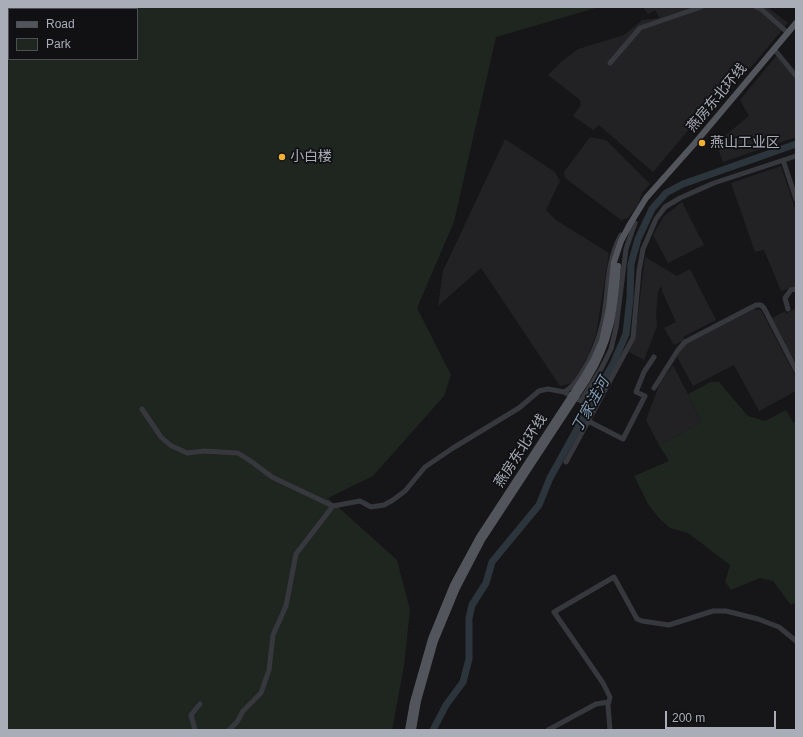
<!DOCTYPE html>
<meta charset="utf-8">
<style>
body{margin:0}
#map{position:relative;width:803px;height:737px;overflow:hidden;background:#161618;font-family:Arial,sans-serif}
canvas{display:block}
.frame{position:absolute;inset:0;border:8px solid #a8adb8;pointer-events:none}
.legend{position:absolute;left:8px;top:8px;width:130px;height:52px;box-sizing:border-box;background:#111113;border:1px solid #4d4f55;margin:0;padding:5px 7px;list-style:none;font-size:12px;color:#a8adb8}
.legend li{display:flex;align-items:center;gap:8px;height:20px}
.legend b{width:20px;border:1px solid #4d4f55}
.scale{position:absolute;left:665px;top:711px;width:111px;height:18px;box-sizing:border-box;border:2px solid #a8adb8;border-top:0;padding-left:5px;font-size:12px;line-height:14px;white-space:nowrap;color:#a8adb8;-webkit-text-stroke:3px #111113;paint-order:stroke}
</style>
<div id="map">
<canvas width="803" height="737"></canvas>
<div class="frame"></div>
<ul class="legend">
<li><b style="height:5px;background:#53555c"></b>Road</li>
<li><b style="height:11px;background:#1e261f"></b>Park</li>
</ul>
<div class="scale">200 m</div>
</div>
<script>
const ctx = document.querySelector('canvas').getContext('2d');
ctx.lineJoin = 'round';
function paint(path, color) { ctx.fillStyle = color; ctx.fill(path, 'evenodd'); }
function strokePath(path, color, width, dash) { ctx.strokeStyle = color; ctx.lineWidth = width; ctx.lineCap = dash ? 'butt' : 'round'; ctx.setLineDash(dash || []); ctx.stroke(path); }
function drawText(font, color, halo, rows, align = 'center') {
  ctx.font = font + ' Arial,"Noto Sans SC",sans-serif'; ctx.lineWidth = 3.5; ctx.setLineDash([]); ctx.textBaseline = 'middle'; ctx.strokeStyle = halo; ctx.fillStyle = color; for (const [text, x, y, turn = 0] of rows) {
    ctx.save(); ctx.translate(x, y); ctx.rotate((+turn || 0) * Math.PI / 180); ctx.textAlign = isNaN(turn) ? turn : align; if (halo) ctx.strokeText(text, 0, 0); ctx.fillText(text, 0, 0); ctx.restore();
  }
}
const built = new Path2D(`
 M643,7H767L788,23L752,66L729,82L653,172L599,125L593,130L573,116L581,105L580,100L548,75L562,61L578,49L624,35L642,20L660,18L655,10L648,14Z
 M777,55L796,80V137L723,162L716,143L749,116L740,100Z
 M590,137L606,140L650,184L642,193L638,205L628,218L621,220L565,178L564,172Z
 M505,139L555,172L560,181L546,210L556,220L609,253L596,335L588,356L572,383L560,386L481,268L438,306L443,271Z
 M781,166L796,211V287L781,291L764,250L755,252L731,183Z
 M682,202L704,245L668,263L653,235L664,216Z
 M645,257L677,276L690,269L716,320L683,337L685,340L674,345L664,328L676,322L662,291V285L658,292L656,315L657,326L644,360L629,352L635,338Z
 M796,308V364L772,318L785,311L786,314Z
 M754,309L761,310L796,377V391L759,411L734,365L693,386L677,357L679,350L686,344Z
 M673,365L702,422L659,445L646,420L660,383Z`);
const green = new Path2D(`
 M7,7H599L496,37L454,222L417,308L451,375L444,396L373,476L328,498L397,560L410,610L404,666L392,730H7ZM9,9H137V59H9Z
 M711,382H719L748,416L765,421L786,410L793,422L796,423V602L791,605L773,581L760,578L731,590L725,582L730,565L688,533L670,528L659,518L648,504L634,476L669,461L659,445L702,422L688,394Z`);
const river = new Path2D(`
 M433,730L446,705L463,682L469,659V618L472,605L486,583L492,562L539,505L550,478L614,362L626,334L630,298L631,264L638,239L652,209L666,193L683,184L796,144`);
const minor = new Path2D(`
 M756,7L761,9L788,33
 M774,49L796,76
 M610,63L640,28L701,7
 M783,160L796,199
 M788,309L785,298L791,290L796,289
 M654,388L678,350L685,342L756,305H761L764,308L796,370
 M564,392C572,388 577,380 582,372C592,357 599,339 603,321C609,291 605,265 621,235
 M142,409L161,437L170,445L187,453L204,451L238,453L252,462L272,477L333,506
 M588,421L623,439L645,396L636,392L644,372L654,357
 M566,462L633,338L639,271L643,249L656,219L665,207L680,198L714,183L796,156
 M195,730L191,715L200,704
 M229,730L237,722L243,711L261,693L269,670L273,635L286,606L296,554L333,506L360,501L371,507L384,505L393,500L405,491L425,467L453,448L519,408L539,391L548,389L564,392L581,401L601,369L611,349L616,328L626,249L635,223
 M548,730L596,704L609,702
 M610,730L608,705L610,697L603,683L554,612L614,577L637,619L642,621L669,625L713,611H726L758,619L779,627L796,641`);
const major = new Path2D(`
 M408,730L413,702L431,639L453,585L479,537L583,378L594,359L602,341L609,309L614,262L621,241L630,224L646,198L695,143L796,23
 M413,730L418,701L435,641L457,588L482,540L587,380C612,339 614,312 618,266`);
const markers = [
 [702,143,4,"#f2b134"],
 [282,157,4,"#f2b134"]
];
const streetNames = [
 ["燕房东北环线",717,98,-50],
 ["燕房东北环线",521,451,-57]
];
const poiNames = [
 ["燕山工业区",710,143],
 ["小白楼",290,157]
];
const waterNames = [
 ["丁家洼河",591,405,-61]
];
paint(built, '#222225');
paint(green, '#1e261f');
strokePath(river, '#2c353c', 7);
strokePath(minor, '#37383d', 5);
strokePath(major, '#53555c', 6);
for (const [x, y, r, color] of markers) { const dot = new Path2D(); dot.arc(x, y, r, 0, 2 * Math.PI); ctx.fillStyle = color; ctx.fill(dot); strokePath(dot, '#111113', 1.5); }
drawText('14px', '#a8adb8', '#111113', streetNames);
drawText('14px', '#a8adb8', '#111113', poiNames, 'left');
drawText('italic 15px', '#7f9bb3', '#111113', waterNames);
</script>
